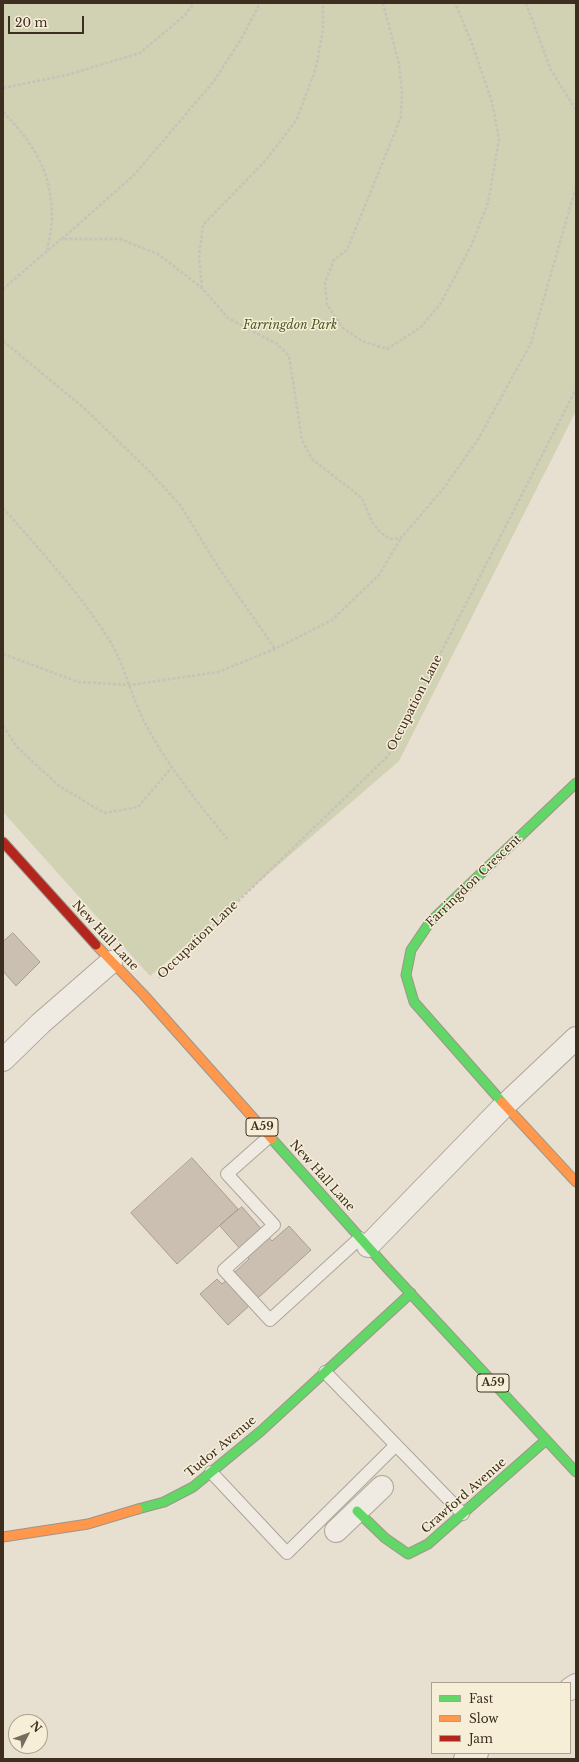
<!DOCTYPE html>
<style>
body{margin:0}
#map{position:relative;width:579px;height:1762px;overflow:hidden;background:#e7e0d1;font-family:"Libre Baskerville",serif}
canvas{display:block}
.frame{position:absolute;inset:0;border:4px solid #3d2e20;pointer-events:none}
.legend{position:absolute;left:431px;top:1682px;width:140px;height:72px;box-sizing:border-box;background:#f7eed8;border:1px solid #ada18e;margin:0;padding:5px 7px;list-style:none;font-size:12px;color:#3d2e20}
.legend li{display:flex;align-items:center;gap:8px;height:20px}
.legend b{width:20px;border:1px solid #ada18e}
.north{position:absolute;left:8px;top:1714px;width:40px;height:40px;box-sizing:border-box;background:#f7eed8;border:1px solid #ada18e;border-radius:50%;rotate:48deg;font-size:11px;font-weight:700;line-height:16px;text-align:center;color:#3d2e20}
.north::after{content:'';display:block;margin:auto;width:14px;height:18px;background:#786c5e;clip-path:polygon(50% 0,100% 100%,50% 72%,0 100%)}
.scale{position:absolute;left:8px;top:16px;width:76px;height:18px;box-sizing:border-box;border:2px solid #3d2e20;border-top:0;padding-left:5px;font-size:12px;line-height:14px;white-space:nowrap;color:#3d2e20;-webkit-text-stroke:3px #f7eed8;paint-order:stroke}
</style>
<div id="map">
<canvas width="579" height="1762"></canvas>
<div class="frame"></div>
<ul class="legend">
<li><b style="height:5px;background:#63d668"></b>Fast</li>
<li><b style="height:5px;background:#ff974d"></b>Slow</li>
<li><b style="height:5px;background:#b3261e"></b>Jam</li>
</ul>
<div class="north">N</div>
<div class="scale">20 m</div>
</div>
<script>
const ctx = document.querySelector('canvas').getContext('2d');
ctx.lineJoin = 'round';
function paint(path, color) { ctx.fillStyle = color; ctx.fill(path, 'evenodd'); }
function strokePath(path, color, width, dash) { ctx.strokeStyle = color; ctx.lineWidth = width; ctx.lineCap = dash ? 'butt' : 'round'; ctx.setLineDash(dash || []); ctx.stroke(path); }
function drawText(font, color, halo, rows, align = 'center') {
  ctx.font = font + ' "Libre Baskerville",serif'; ctx.lineWidth = 3; ctx.setLineDash([]); ctx.textBaseline = 'middle'; ctx.strokeStyle = halo; ctx.fillStyle = color; for (const [text, x, y, turn = 0] of rows) {
    ctx.save(); ctx.translate(x, y); ctx.rotate((+turn || 0) * Math.PI / 180); ctx.textAlign = isNaN(turn) ? turn : align; if (halo) ctx.strokeText(text, 0, 0); ctx.fillText(text, 0, 0); ctx.restore();
  }
}
const cemetery = new Path2D(`
 M3,3H576V411L399,761L150,976L3,812Z`);
const building = new Path2D(`
 M13,933L40,962L16,986L3,971V942Z
 M192,1158L238,1209L177,1264L131,1213Z
 M242,1207L272,1241L289,1226L311,1250L228,1325L200,1294L217,1279L222,1284L249,1259L220,1226Z`);
const path = new Path2D(`
 M383,3L399,64L402,92L401,117L347,250L334,260L325,283L327,305L343,328L362,341L387,349L420,328L441,303L471,246L488,203L499,139L492,102L471,41L455,3
 M526,3L551,70L576,110
 M3,88L67,75L140,53L185,15L194,3
 M3,112C34,143 52,173 52,218C52,228 49,240 47,251
 M62,239L135,174L214,81L240,41L260,3
 M202,288L199,257L203,225L265,161L296,121L316,68L323,29V3
 M3,289L61,239H120L158,254L202,288L228,318L277,344L289,356L302,440L312,459L362,498L372,522L380,532L390,539L401,538L443,489L479,438L531,343L576,187
 M3,341L85,409L149,471L180,505L217,565L275,649
 M3,508C39,549 78,591 108,638C124,663 130,693 143,719C165,763 198,803 229,841
 M3,654L78,682L131,685L218,672L275,649L332,620L379,575L401,538
 M3,726L17,747L58,785L104,813L138,807L172,767
 M159,978L388,756L576,389`);
const lane = new Path2D(`
 M270,1136L227,1174L274,1225L224,1270L270,1320L360,1238
 M325,1372L463,1514
 M211,1472L287,1553L396,1445`);
const street = new Path2D(`
 M3,1060L41,1023L111,962
 M368,1246L505,1105L576,1038
 M336,1531L382,1487
 M570,1689L576,1685
 M465,1759L477,1753`);
const fast = new Path2D(`
 M502,1102L414,1002L406,975L411,950L430,922L576,783
 M272,1139L387,1268L576,1472
 M138,1509L164,1502L193,1487L261,1431L411,1293
 M357,1511L385,1538L408,1554L428,1544L546,1440`);
const slow = new Path2D(`
 M96,945L143,994L272,1139
 M502,1102L576,1182
 M3,1537L88,1524L138,1509`);
const jam = new Path2D(`
 M3,842L96,945`);
const shields = [
 [262,1127,32],
 [493,1383,32]
];
const shieldNames = [
 ["A59",262,1127],
 ["A59",493,1383]
];
const parkNames = [
 ["Farringdon Park",290,326]
];
const streetNames = [
 ["Occupation Lane",415,703,-63],
 ["Farringdon Crescent",474,881,-44],
 ["New Hall Lane",105,936,47],
 ["Occupation Lane",198,940,-44],
 ["New Hall Lane",322,1176,48],
 ["Tudor Avenue",221,1447,-40],
 ["Crawford Avenue",464,1496,-41]
];
paint(cemetery, '#d1d1b3');
paint(building, '#cbbfb2');
strokePath(building, '#a89c90', 1);
strokePath(lane, '#ada599', 14);
strokePath(street, '#ada599', 24);
strokePath(fast, '#9c958a', 11);
strokePath(slow, '#9c958a', 11);
strokePath(jam, '#9c958a', 11);
strokePath(path, '#c8c2b9', 2.5, [3, 2]);
strokePath(lane, '#efebe3', 12);
strokePath(street, '#efebe3', 22);
strokePath(fast, '#63d668', 9);
strokePath(slow, '#ff974d', 9);
strokePath(jam, '#b3261e', 9);
for (const [x, y, w] of shields) { const box = new Path2D(); box.roundRect(x - w / 2, y - 9, w, 18, 3); ctx.fillStyle = '#f7eed8'; ctx.fill(box); strokePath(box, '#3d2e20', 1); }
drawText('bold 11px', '#3d2e20', null, shieldNames);
drawText('italic 12px', '#4d5a26', '#f7eed8', parkNames);
drawText('12px', '#3d2e20', '#f7eed8', streetNames);
</script>
